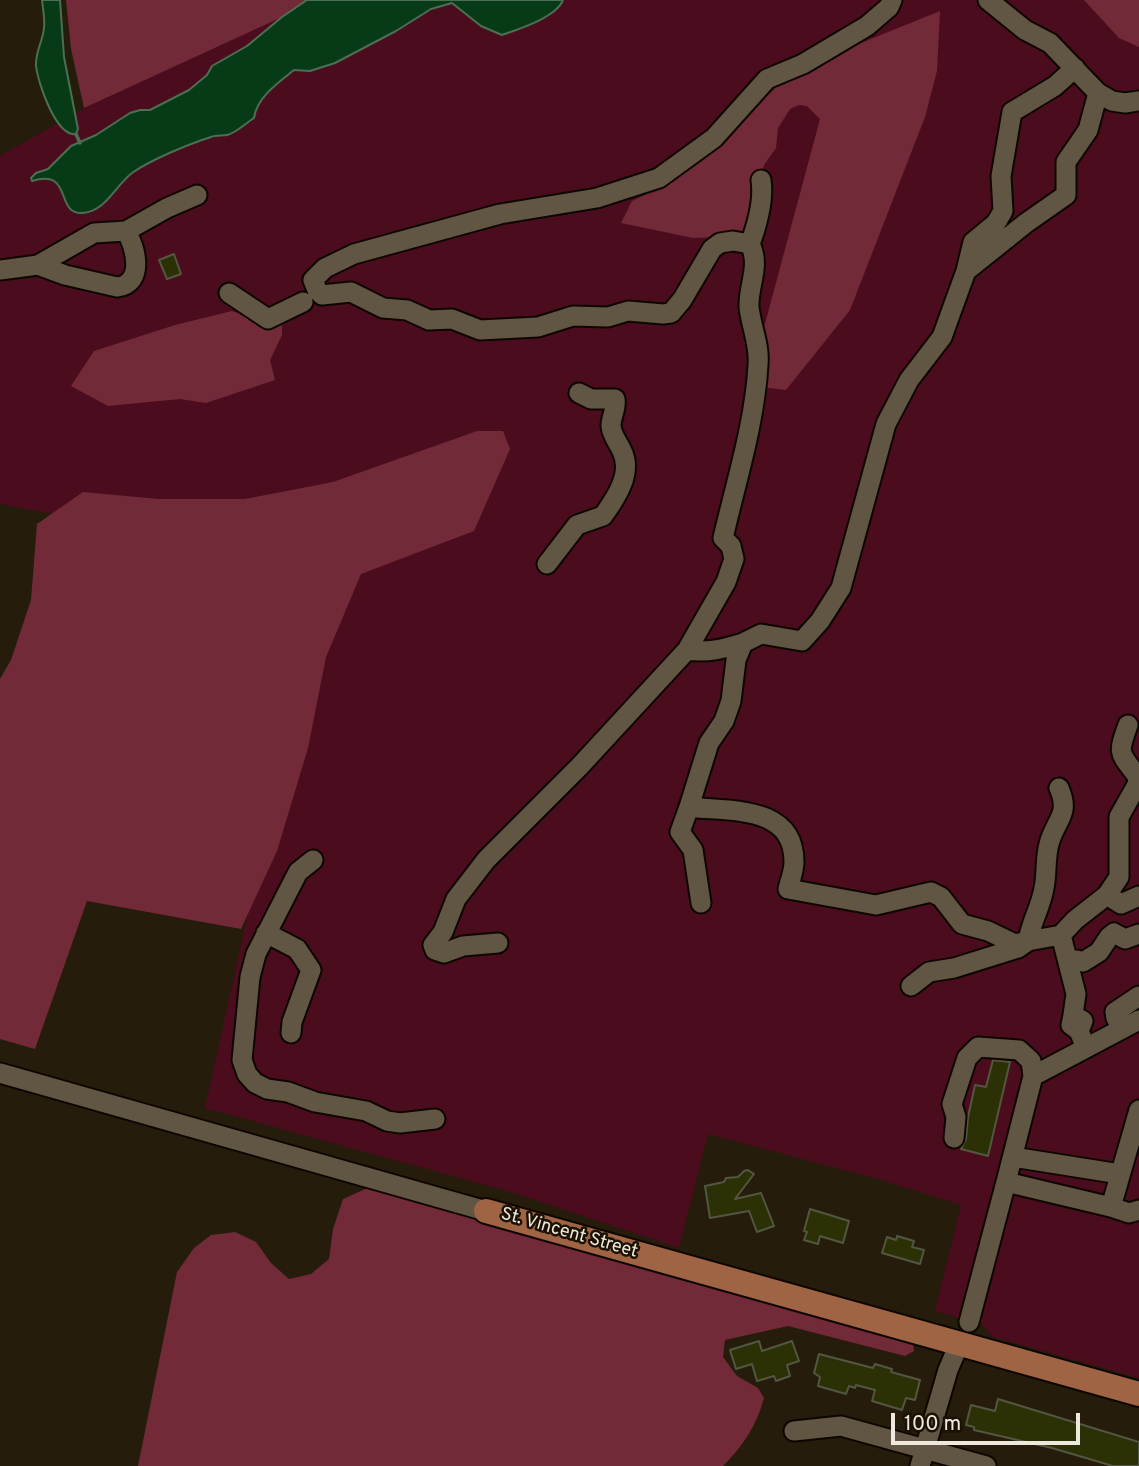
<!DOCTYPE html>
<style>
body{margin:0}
#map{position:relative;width:1139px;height:1466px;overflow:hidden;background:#251c0b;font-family:Overpass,sans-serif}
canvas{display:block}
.scale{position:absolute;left:891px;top:1413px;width:189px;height:32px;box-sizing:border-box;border:4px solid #eee8dd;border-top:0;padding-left:9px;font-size:21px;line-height:24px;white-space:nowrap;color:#eee8dd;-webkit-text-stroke:5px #1c1204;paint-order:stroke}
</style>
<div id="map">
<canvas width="1139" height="1466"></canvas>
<div class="scale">100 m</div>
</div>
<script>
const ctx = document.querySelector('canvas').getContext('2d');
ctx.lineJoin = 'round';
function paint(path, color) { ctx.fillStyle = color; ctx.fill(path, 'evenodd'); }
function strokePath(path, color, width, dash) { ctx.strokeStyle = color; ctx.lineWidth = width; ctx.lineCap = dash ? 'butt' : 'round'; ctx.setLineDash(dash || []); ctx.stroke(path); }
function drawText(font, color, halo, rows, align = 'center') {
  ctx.font = font + ' Overpass,sans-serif'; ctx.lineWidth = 5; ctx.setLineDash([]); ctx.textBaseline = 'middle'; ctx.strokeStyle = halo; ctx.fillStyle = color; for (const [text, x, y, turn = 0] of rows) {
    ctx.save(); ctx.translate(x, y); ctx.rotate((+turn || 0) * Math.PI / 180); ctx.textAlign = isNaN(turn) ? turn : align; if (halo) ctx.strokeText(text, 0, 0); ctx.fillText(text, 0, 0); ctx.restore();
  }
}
const green = new Path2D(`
 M292,0H1139V1378L993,1337L983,1325L935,1311L961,1205L878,1179L708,1134L679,1248L511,1192L205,1108L324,566L0,504V156L90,105Z`);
const forest = new Path2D(`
 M66,0H307L282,17L84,108L71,49Z
 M1084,0H1139V47L1119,38Z
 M940,11L937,71L925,117L850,310L786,390L761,387L762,335L820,119L807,106L799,105L790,109L778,128L776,148L764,165L748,236L693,238L621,223L632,201L673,182L786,78L829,56Z
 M232,311L260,321L282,323V335L270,360L275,380L206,403L180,399L108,406L71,386L94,351L175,325Z
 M477,431H503L510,449L474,531L361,574L326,657L308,748L277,851L241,929L87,901L35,1049L0,1039V679L11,660L31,600L37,524L83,492L158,499H245L333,482Z
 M370,1187L913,1344L914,1351L905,1356L788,1326L725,1340L723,1357L737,1376L758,1388L764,1398C757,1425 743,1446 723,1466H138L177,1272L194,1248L211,1235L235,1232L256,1242L271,1263L289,1279L311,1274L329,1259L333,1229L343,1199Z`);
const water = new Path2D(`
 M42,0H60L64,57L78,129L76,134C56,137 38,83 36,66C35,52 43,41 44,28C45,19 43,9 42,0Z
 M307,0H563C557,17 519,29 502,35L481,26L452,3L431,9L396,31L335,63L310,71L294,70C279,82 257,97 254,118C246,123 236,133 227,135C222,136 216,135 211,137C189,144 150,160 132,173C115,186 106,211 83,213C54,215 74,168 32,181L31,178L36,173L48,169L71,146L96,135L130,113L140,110H150L189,90L207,75L212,66L247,46L282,17Z`);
const stream = new Path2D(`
 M76,134L80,143`);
const building = new Path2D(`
 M174,254L181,274L167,279L159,260Z
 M993,1060L1010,1062L988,1156L961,1149L966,1139L968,1117L975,1085L986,1087Z
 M748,1170L754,1174L735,1199L761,1193L774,1226L757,1232L749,1211L710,1218L705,1186L724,1182L726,1178L738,1177L744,1171Z
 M810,1209L849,1221L843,1243L820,1236L818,1244L804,1240L807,1232L804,1231Z
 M897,1236L914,1241L912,1247L924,1250L920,1264L882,1253L887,1237L896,1240Z
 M759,1341L762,1351L792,1341L799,1361L787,1365L790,1376L776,1381L774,1376L757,1381L752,1364L736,1369L730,1350Z
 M819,1354L873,1368L875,1364L892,1369L891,1372L920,1380L915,1400L906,1398L902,1410L872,1401L875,1390L856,1385L855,1388L849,1386L846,1394L818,1386L820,1377L814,1373Z
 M998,1399L1139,1442V1466H1113L1052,1448L974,1430V1427L966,1425L971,1405L995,1411Z`);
const minor = new Path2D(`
 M988,0L1025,30L1050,43L1098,93L1112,101L1125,103L1139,101
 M126,231L94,233L38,265L65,275L117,287C145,284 136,247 126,231L167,208L197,195
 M750,244L733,241L720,243L712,249L682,300L671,313L663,314L628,311L608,317L573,316L538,327L480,330L452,319L429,320L407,310L383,308L351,292L322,295L317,290L313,280L325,268L354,254L500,214L597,198L659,178L714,138L767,79L803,64L867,26L889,7L892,0
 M0,270L38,265
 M966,271L1026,223L1066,195V162L1088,130L1098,93
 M229,293L268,319L303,302
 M547,564L577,525L603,516C616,498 633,473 622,451C618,442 612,436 611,426C611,416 617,409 615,399H591L579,393
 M687,650C708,653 723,649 743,643
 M1059,788C1071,815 1055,820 1049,844C1045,858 1047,874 1044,888C1041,907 1031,922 1028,941L1061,935L1075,920L1107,895L1119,877V817L1137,785L1138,777C1119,752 1117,755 1128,725
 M689,807L709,743L724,721L731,701L736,660L743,643L761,634L802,641L820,621L841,588L886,424L909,380L942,337L966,271L973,242L996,223L1003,211L1001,176L1012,112L1055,86L1075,68
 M313,860L298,872L256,954L250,977L242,1060L247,1074L255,1083L267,1089L288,1092L315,1102L366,1111L387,1121L400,1123L435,1119
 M1107,895L1121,904L1139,896
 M701,903L693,850L680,832L689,807C728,812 794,804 794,862C794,871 790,881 788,889L876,905L931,892L941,897L962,924L988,931L1015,944L1028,941L1018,948L954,968L929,972L911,986
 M266,933L297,949L311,970L292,1022L291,1033
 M1061,935L1076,994L1073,1015
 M498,943L463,946L444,953L435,950L433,945L443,932L456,899L486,860L579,767L687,650L726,582L734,559L731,546L723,538C736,482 755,422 758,365C760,344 751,327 749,307C748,285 761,266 750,244C757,225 764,200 761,180
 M1077,960L1083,962L1099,952L1109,937L1114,933L1125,939L1139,934
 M1122,1029L1116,1018L1115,1012L1139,996
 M1079,1031L1083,1021L1073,1015L1071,1025L1079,1031L1086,1048
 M0,1073L486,1211
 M1033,1076L1139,1020
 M954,1138L956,1117L952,1104L967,1058L978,1047L1019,1050L1031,1061L1033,1076L1006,1182L1111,1207L1139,1110
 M1013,1157L1120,1174
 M1111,1207L1129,1213L1139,1210
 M969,1322L1006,1182
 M794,1431L841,1426L986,1466
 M920,1466L948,1370L959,1344`);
const major = new Path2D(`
 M486,1211L1139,1394`);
const streetNames = [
 ["St. Vincent Street",569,1234,16]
];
paint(green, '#4b0d1d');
paint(forest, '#722a38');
paint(water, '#073b18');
strokePath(water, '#4c6f53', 2);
strokePath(stream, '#4c6f53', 3.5);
paint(building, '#2c3005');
strokePath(building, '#535642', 2);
strokePath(minor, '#0e0600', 23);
strokePath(major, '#0e0600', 28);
strokePath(minor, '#615643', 19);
strokePath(major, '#9e6443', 24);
drawText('18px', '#eee8dd', '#1c1204', streetNames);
</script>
